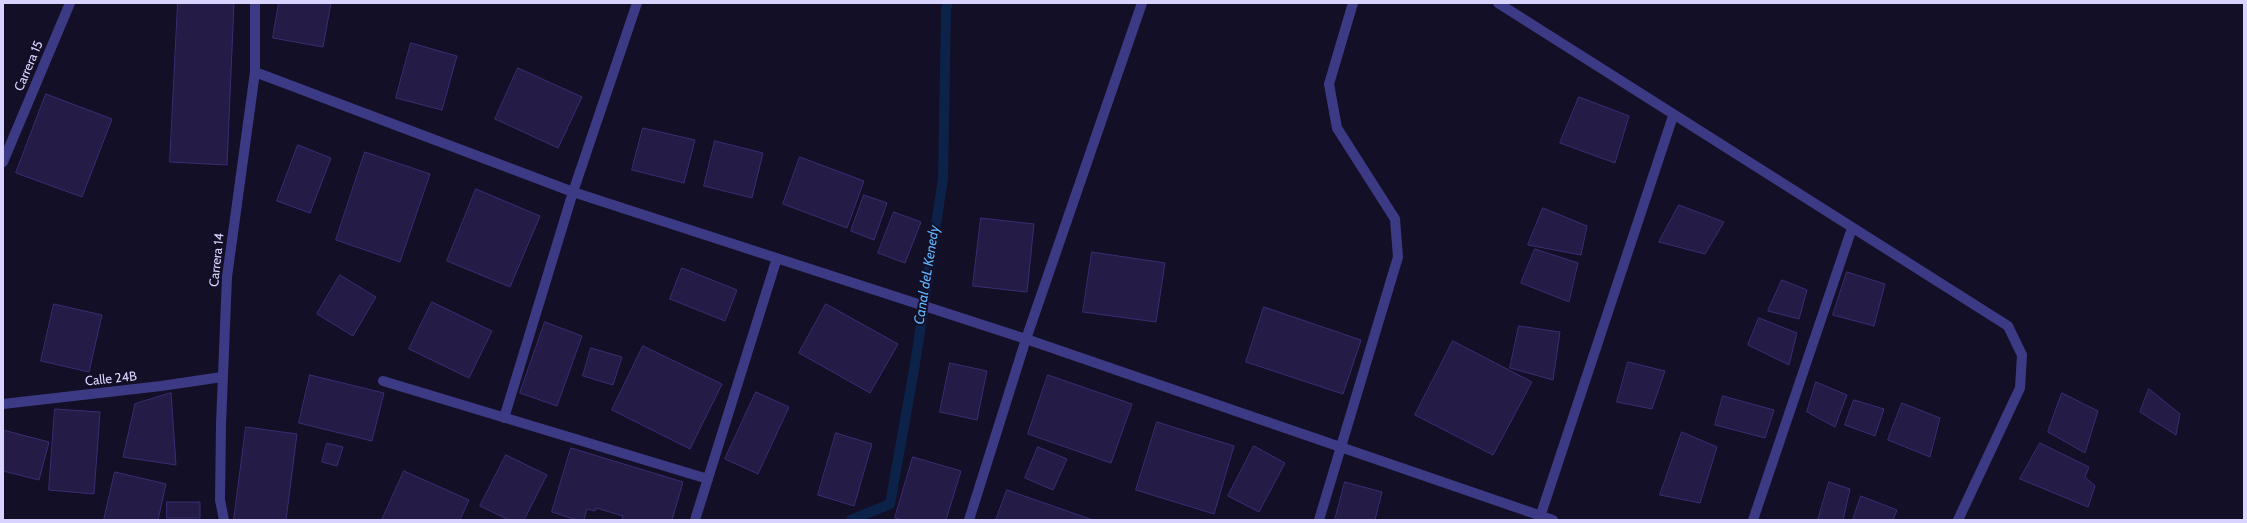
<!DOCTYPE html>
<style>
body{margin:0}
#map{position:relative;width:2247px;height:523px;overflow:hidden;background:#130f26;font-family:Cabin,sans-serif}
canvas{display:block}
.frame{position:absolute;inset:0;border:4px solid #d9d4ff;pointer-events:none}
</style>
<div id="map">
<canvas width="2247" height="523"></canvas>
<div class="frame"></div>
</div>
<script>
const ctx = document.querySelector('canvas').getContext('2d');
ctx.lineJoin = 'round';
function strokePath(path, color, width, dash) { ctx.strokeStyle = color; ctx.lineWidth = width; ctx.lineCap = dash ? 'butt' : 'round'; ctx.setLineDash(dash || []); ctx.stroke(path); }
function paint(path, color) { ctx.fillStyle = color; ctx.fill(path, 'evenodd'); }
function drawText(font, color, halo, rows, align = 'center') {
  ctx.font = font + ' Cabin,sans-serif'; ctx.lineWidth = 4; ctx.setLineDash([]); ctx.textBaseline = 'middle'; ctx.strokeStyle = halo; ctx.fillStyle = color; for (const [text, x, y, turn = 0] of rows) {
    ctx.save(); ctx.translate(x, y); ctx.rotate((+turn || 0) * Math.PI / 180); ctx.textAlign = isNaN(turn) ? turn : align; if (halo) ctx.strokeText(text, 0, 0); ctx.fillText(text, 0, 0); ctx.restore();
  }
}
const stream = new Path2D(`
 M851,520L890,504L915,364L943,178L946,9L948,3`);
const building = new Path2D(`
 M178,3H234L227,165L170,162Z
 M279,3H331L323,47L273,38Z
 M411,43L457,56L442,110L396,98Z
 M518,68L582,97L558,148L495,119Z
 M46,94L112,119L82,197L16,173Z
 M1579,97L1629,116L1615,163L1560,143Z
 M643,128L695,140L684,183L632,170Z
 M715,141L763,153L752,198L704,186Z
 M298,145L331,158L310,213L277,201Z
 M365,152L430,174L400,262L336,240Z
 M800,157L864,181L847,228L783,204Z
 M476,189L540,216L510,287L447,261Z
 M864,195L887,203L874,240L851,231Z
 M1679,205L1724,222L1705,254L1659,242Z
 M1543,208L1587,226L1581,255L1528,245Z
 M894,212L921,222L905,263L878,253Z
 M981,218L1034,224L1027,292L973,286Z
 M1535,249L1578,263L1569,302L1521,283Z
 M1092,252L1165,263L1156,322L1083,312Z
 M682,268L737,290L725,321L670,299Z
 M1847,272L1885,284L1874,326L1833,315Z
 M340,275L376,297L353,336L317,314Z
 M1782,280L1807,290L1799,319L1768,311Z
 M432,302L492,331L469,378L409,349Z
 M54,304L102,315L89,372L41,361Z
 M826,304L898,344L870,393L799,353Z
 M1264,307L1361,340L1343,394L1246,362Z
 M1759,318L1797,333L1789,365L1748,345Z
 M545,322L582,336L557,406L520,393Z
 M1519,326L1560,332L1553,380L1510,368Z
 M1453,341L1532,382L1493,455L1415,415Z
 M643,346L722,384L690,449L612,410Z
 M591,348L622,357L613,385L583,376Z
 M1628,362L1665,371L1652,409L1617,402Z
 M950,363L987,371L977,420L940,412Z
 M310,375L384,393L372,441L299,423Z
 M1048,375L1132,404L1111,463L1028,434Z
 M1816,382L1847,395L1835,427L1807,412Z
 M2149,389L2180,414L2176,435L2140,412Z
 M756,392L789,407L758,474L725,459Z
 M171,393L176,465L123,457L135,404Z
 M2062,393L2098,411L2085,453L2048,432Z
 M1723,396L1774,410L1765,438L1715,425Z
 M1854,400L1884,409L1875,436L1845,425Z
 M1902,403L1940,418L1930,457L1888,440Z
 M55,409L100,412L94,494L49,490Z
 M1157,422L1234,446L1214,514L1136,490Z
 M246,427L297,434L286,520H234Z
 M3,430L49,442L39,480L3,471Z
 M1682,432L1717,447L1700,503L1660,495Z
 M836,433L872,444L854,506L818,495Z
 M327,443L343,447L337,466L322,462Z
 M2040,443L2089,467L2085,477L2095,486L2088,507L2020,479Z
 M1254,446L1285,463L1259,512L1228,496Z
 M1038,447L1067,459L1053,490L1025,478Z
 M571,448L683,482L672,520H622L623,516L596,508L595,511L587,509L584,520H577L552,512Z
 M506,455L547,475L524,520H509L480,506Z
 M913,457L961,471L946,520H903L895,518Z
 M404,471L469,500L460,520H382Z
 M115,472L166,484L158,520H104Z
 M1345,482L1382,492L1375,520H1335Z
 M1829,482L1850,489L1843,520H1818Z
 M1007,490L1093,520H996Z
 M1861,496L1897,510L1893,520H1853Z
 M167,502H200V518H167Z`);
const minor = new Path2D(`
 M1498,3L2008,326L2022,355L2020,388L1958,520
 M255,72L573,192L1026,339L1553,520
 M3,162L70,3
 M383,381L708,479
 M3,404L161,386L222,377
 M504,418L573,192L637,3
 M224,520L220,500L221,424L227,277L255,72V3
 M695,520L777,258
 M969,520L1026,339L1142,3
 M1319,520L1398,257L1395,219L1337,128L1329,84L1353,3
 M1539,520L1673,116
 M1753,520L1852,228`);
const streetNames = [
 ["Carrera 15",29,66,-67],
 ["Carrera 14",217,260,-84],
 ["Calle 24B",111,379,-6]
];
const waterNames = [
 ["Canal deL Kenedy",927,275,-81]
];
strokePath(stream, '#0c2248', 10);
paint(building, '#241b47');
strokePath(building, '#3b2d73', 1);
strokePath(minor, '#3d3a85', 10);
drawText('13px', '#d9d4ff', '#130f26', streetNames);
drawText('italic 14px', '#62b6ff', '#130f26', waterNames);
</script>
